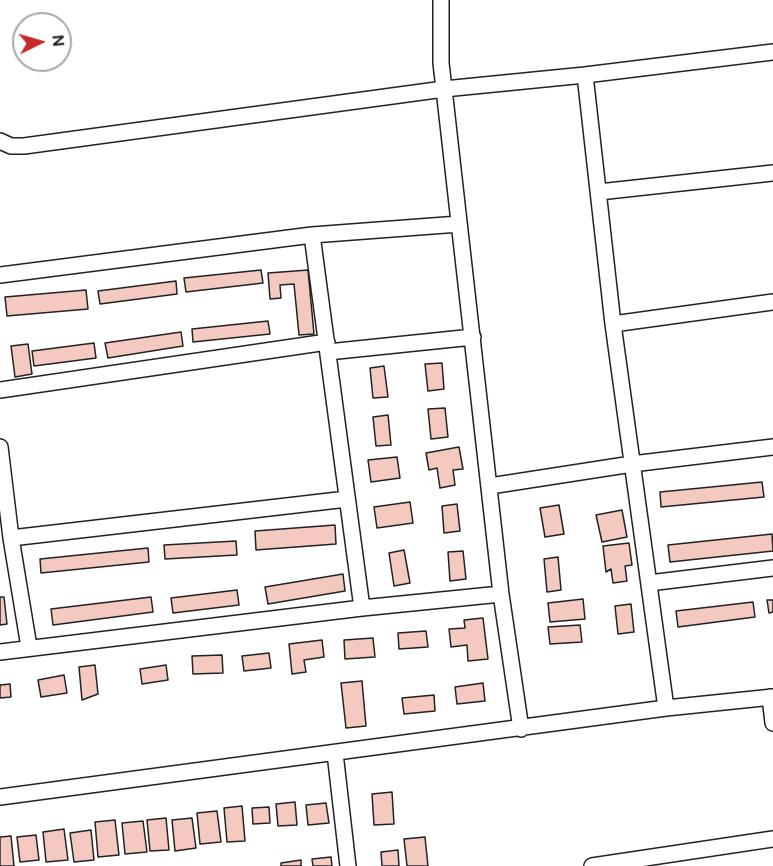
<!DOCTYPE html>
<style>
body{margin:0}
#map{position:relative;width:773px;height:866px;overflow:hidden;background:#fff;font-family:"DM Sans",sans-serif}
canvas{display:block}
.north{position:absolute;left:12px;top:12px;width:60px;height:60px;box-sizing:border-box;background:#fff;border:2px solid #a7a7a7;border-radius:50%;rotate:85deg;font-size:16px;font-weight:700;line-height:24px;text-align:center;color:#222}
.north::after{content:'';display:block;margin:auto;width:21px;height:27px;background:#c62828;clip-path:polygon(50% 0,100% 100%,50% 72%,0 100%)}
</style>
<div id="map">
<canvas width="773" height="866"></canvas>
<div class="north">N</div>
</div>
<script>
const ctx = document.querySelector('canvas').getContext('2d');
ctx.lineJoin = 'round';
function paint(path, color) { ctx.fillStyle = color; ctx.fill(path, 'evenodd'); }
function strokePath(path, color, width, dash) { ctx.strokeStyle = color; ctx.lineWidth = width; ctx.lineCap = dash ? 'butt' : 'round'; ctx.setLineDash(dash || []); ctx.stroke(path); }
const building = new Path2D(`
 M261,270L263,283L186,292L184,278Z
 M308,270L314,334L299,335L294,284L280,285L281,298L270,299L268,273Z
 M176,281L177,294L100,304L98,291Z
 M86,290L88,309L7,316L5,297Z
 M268,321L270,334L193,342L192,329Z
 M181,332L183,346L108,358L105,343Z
 M94,343L96,358L34,366L32,351Z
 M28,344L32,374L15,377L11,346Z
 M442,363L444,389L428,391L425,364Z
 M384,366L388,397L373,398L370,368Z
 M445,408L448,437L431,439L428,409Z
 M388,415L391,445L376,446L373,417Z
 M459,447L463,469L453,470L455,485L440,488L437,468L429,470L426,453Z
 M397,457L400,478L371,482L368,460Z
 M762,482L764,497L661,507L660,492Z
 M410,502L413,523L377,528L374,507Z
 M457,504L460,531L444,533L442,506Z
 M559,505L564,534L545,537L540,508Z
 M622,510L627,537L602,542L596,515Z
 M335,525L336,544L256,550L255,531Z
 M772,534L773,551L670,562L668,545Z
 M236,541L237,555L165,559L164,545Z
 M629,543L632,565L625,566L627,581L613,583L611,569L606,572L603,546Z
 M148,548L149,562L41,573L40,559Z
 M404,550L410,583L394,586L389,553Z
 M463,551L466,579L450,581L448,552Z
 M558,557L561,590L547,592L544,559Z
 M343,574L345,591L268,604L265,587Z
 M237,590L239,605L173,613L171,598Z
 M0,597H4L7,624L0,625Z
 M151,597L153,612L53,625L51,609Z
 M583,599L585,619L550,622L548,603Z
 M767,600H773V612L769,613Z
 M753,602L755,617L678,627L676,611Z
 M631,604L634,632L618,634L615,606Z
 M483,618L488,659L468,661L467,645L451,647L449,629L465,628L464,620Z
 M580,625L582,642L550,644L548,627Z
 M426,631L428,647L399,649L398,633Z
 M373,638L375,657L345,659L344,640Z
 M322,640L324,657L304,660L306,672L292,674L289,644Z
 M269,653L271,668L244,671L242,656Z
 M222,655L223,673L193,674L192,656Z
 M95,665L98,694L82,700L79,667Z
 M166,665L168,680L142,684L140,669Z
 M64,675L67,693L41,697L38,680Z
 M362,681L366,726L346,728L341,683Z
 M483,683L485,701L457,704L455,687Z
 M10,684L11,697L0,698V685Z
 M434,695L435,711L404,714L402,698Z
 M392,792L394,824L374,825L372,794Z
 M295,802L297,825L278,826L276,804Z
 M326,803L329,823L308,825L306,805Z
 M242,806L245,841L227,842L224,808Z
 M269,807L270,823L253,824L252,808Z
 M217,811L221,842L200,844L197,813Z
 M166,818L169,850L150,851L147,820Z
 M192,818L196,848L175,851L172,820Z
 M115,820L119,855L98,857L95,822Z
 M143,821L147,852L125,854L122,823Z
 M64,829L68,860L46,862L43,832Z
 M91,830L94,860L74,862L70,833Z
 M36,835L39,860L20,862L17,837Z
 M11,836L14,866H0V837Z
 M425,837L428,866H407L404,839Z
 M398,850L399,866H382L381,852Z
 M331,857L332,866H313L312,859Z
 M301,860V866H281V863Z`);
const minor = new Path2D(`
 M441,0V63L444,89L501,594L521,729
 M585,75L613,324L666,708
 M0,141L11,146H24L444,89L585,75L773,52
 M599,192L773,173
 M312,235L362,608
 M0,275L312,235L459,224
 M613,324L773,302
 M328,352L473,337
 M0,390L327,342
 M0,447L11,538L29,647
 M490,486L632,464L773,447
 M11,538L347,499
 M649,583L773,568
 M0,652L362,608L501,594
 M770,697L773,723
 M335,753L348,866
 M0,797L666,708L773,697
 M592,866L773,839`);
paint(building, '#f3c9c0');
strokePath(building, '#222', 1.5);
strokePath(minor, '#222', 18);
strokePath(minor, '#fff', 15);
</script>
